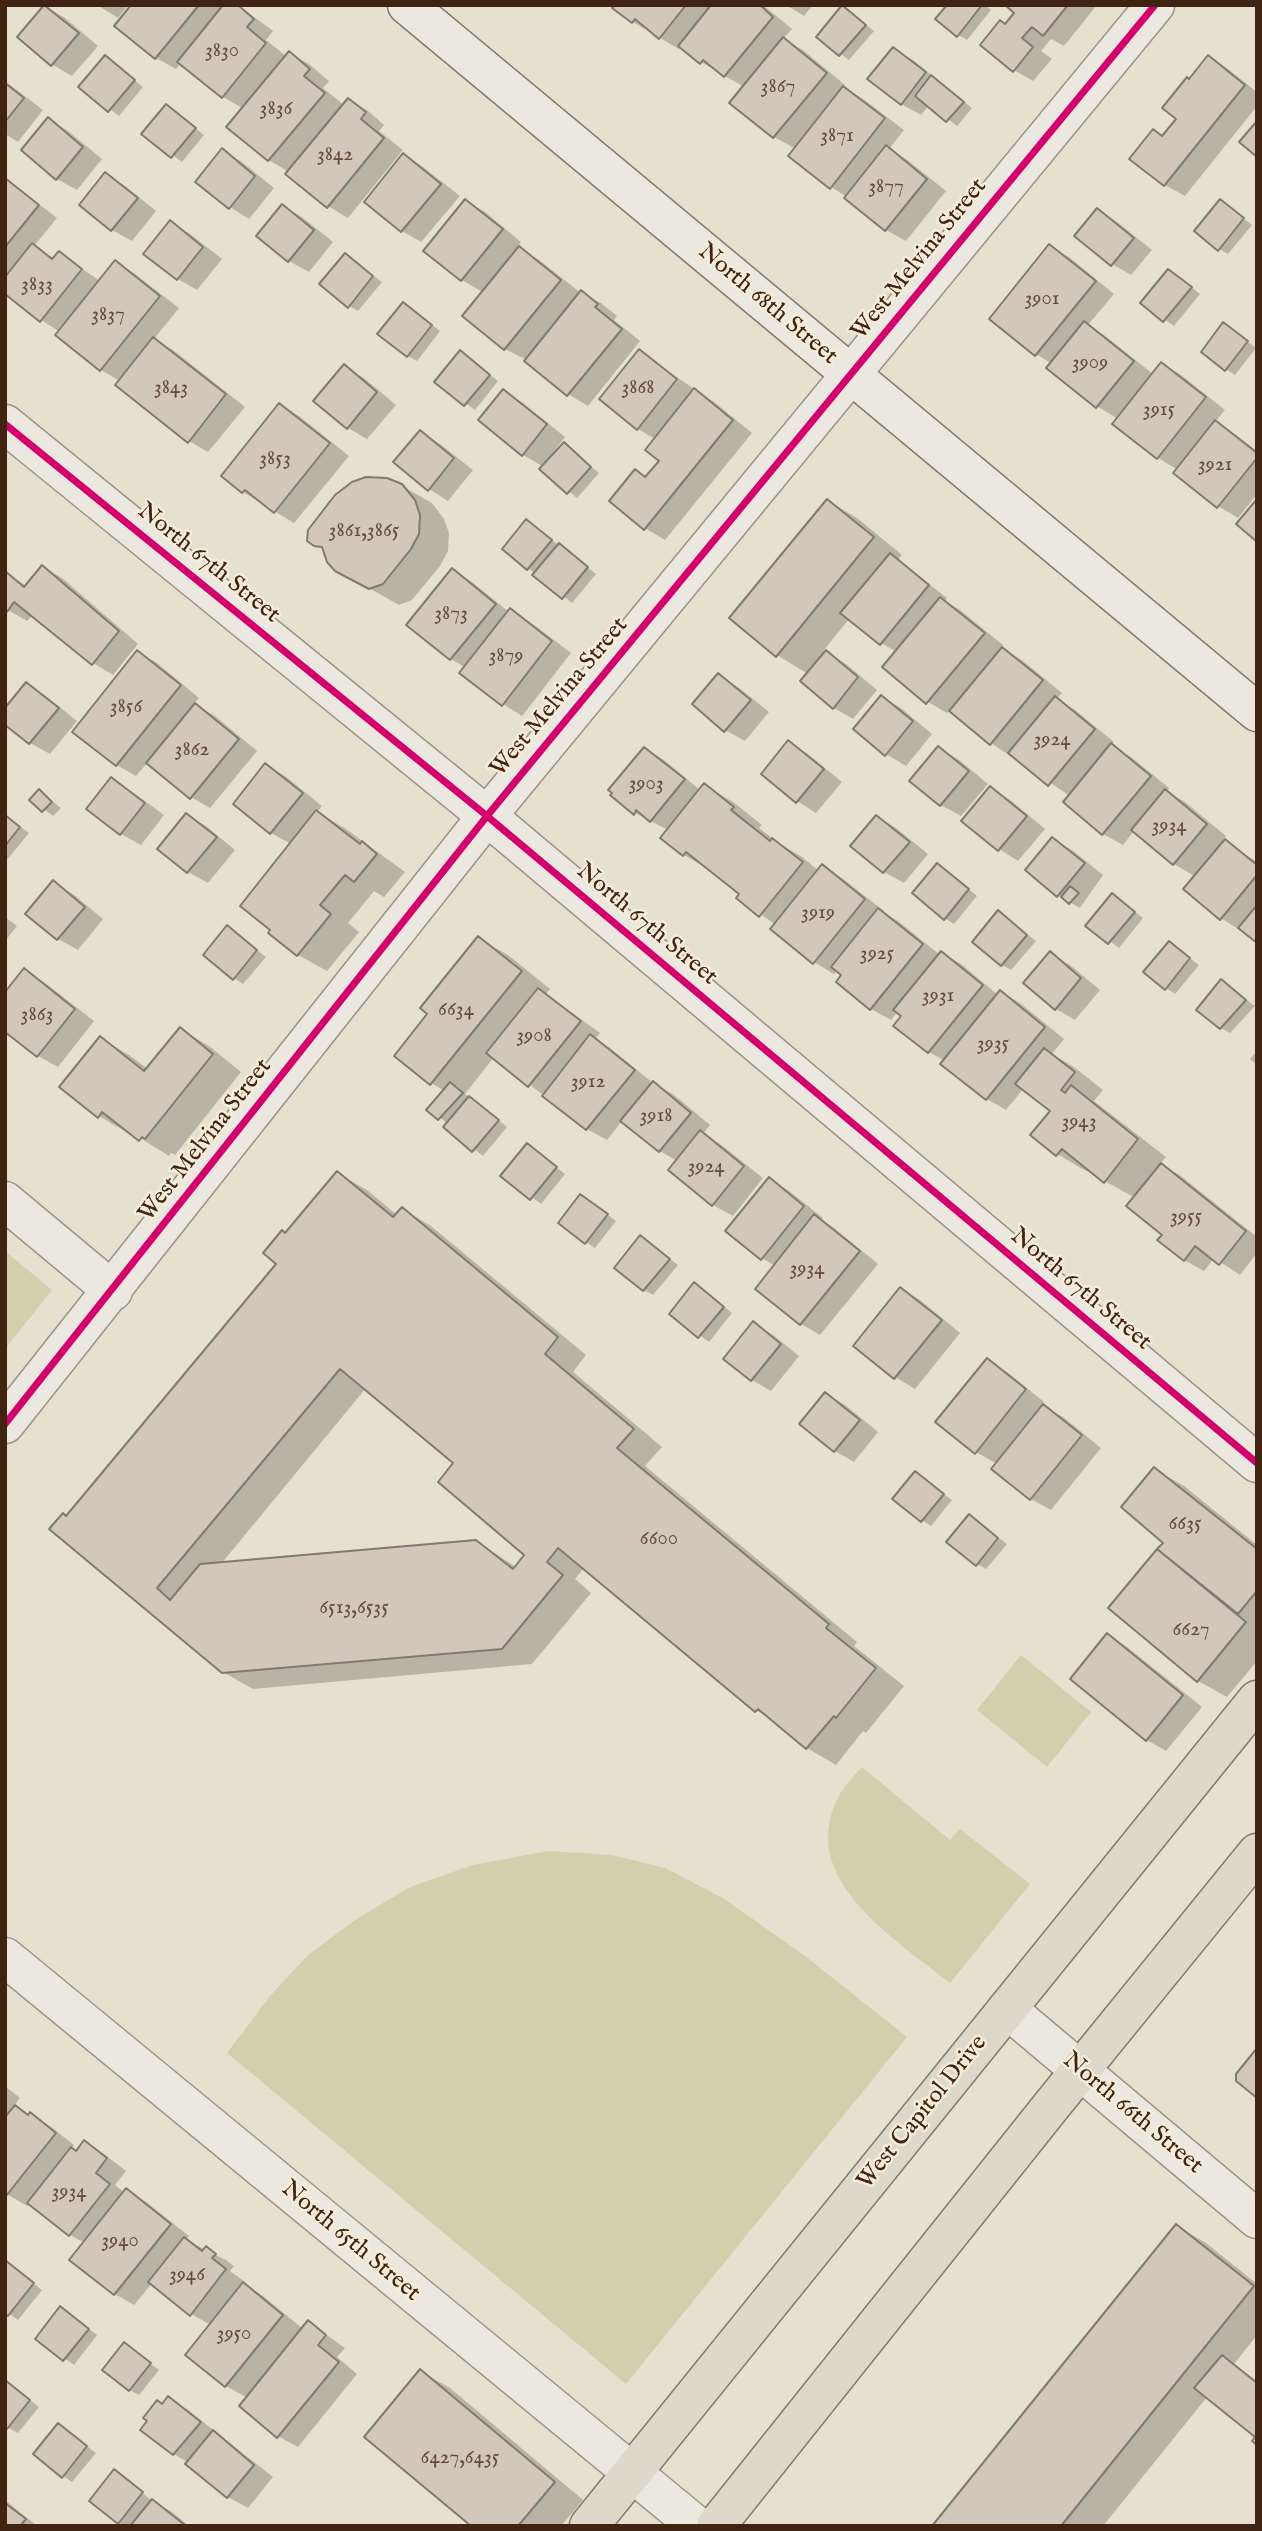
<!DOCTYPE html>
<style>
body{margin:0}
#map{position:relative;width:1262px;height:2531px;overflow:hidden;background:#e6e0cf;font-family:"IM FELL English",serif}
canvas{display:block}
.frame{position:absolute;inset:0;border:7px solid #402411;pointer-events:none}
</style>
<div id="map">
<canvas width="1262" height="2531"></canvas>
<div class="frame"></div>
</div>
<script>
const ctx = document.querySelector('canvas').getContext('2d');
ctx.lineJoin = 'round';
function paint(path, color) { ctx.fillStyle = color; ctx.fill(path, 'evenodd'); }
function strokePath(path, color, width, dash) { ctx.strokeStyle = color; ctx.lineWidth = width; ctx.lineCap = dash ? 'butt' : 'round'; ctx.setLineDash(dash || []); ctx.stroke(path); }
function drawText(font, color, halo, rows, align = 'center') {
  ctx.font = font + ' "IM FELL English",serif'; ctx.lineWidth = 5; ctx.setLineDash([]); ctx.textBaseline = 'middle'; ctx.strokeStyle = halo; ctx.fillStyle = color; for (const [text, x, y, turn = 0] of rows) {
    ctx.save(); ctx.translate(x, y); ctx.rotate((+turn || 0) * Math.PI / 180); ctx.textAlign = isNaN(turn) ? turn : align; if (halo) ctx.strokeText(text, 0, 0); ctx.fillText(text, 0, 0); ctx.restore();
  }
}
const green = new Path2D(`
 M5,1251L52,1290L5,1349Z
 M1021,1655L1091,1712L1047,1767L977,1710Z
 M862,1767L950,1840L960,1829L1030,1884L950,1983C894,1938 792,1877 841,1792C847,1783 855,1775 862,1767Z
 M548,1851L612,1855L665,1868L723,1898L805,1956L907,2037L626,2384L227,2053L270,1996L308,1955L355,1920L410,1887L473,1865Z`);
const shadow = new Path2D(`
 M97,5H128L118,18Z
 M134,5H238L273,31L266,40L286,56L289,53L309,64L329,81L323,88L344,105L348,100L368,111L384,125L379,131L403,150L348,218L328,206L289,172L269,160L229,127L244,109L223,97L181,63L176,69L156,58L117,26Z
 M617,5H763L792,29L783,39L803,50L845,85L843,87L863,99L904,130L889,149L906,159L946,191L906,241L886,230L847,197L831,187L796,149L774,137L732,103L744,87L701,62L681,46L679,49L633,22Z
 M786,5H813L804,16Z
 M949,5H985L991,10L967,40L958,35Z
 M1008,5H1097L1064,46L1051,39L1041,51L1052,59L1033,81L1014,70L1006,25L1017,12Z
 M45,6L65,18L98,46L72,76L53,65L20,36Z
 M843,7L874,31L849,60L818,37Z
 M893,49L913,60L972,108L957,126L929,105L921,115L901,104Z
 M105,57L143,87L119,116L81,87Z
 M1209,57L1228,69L1257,92V106L1185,196L1165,185L1132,158L1163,137L1178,119L1190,80Z
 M5,81L43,110L18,142L5,134Z
 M166,106L204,135L182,162L144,134Z
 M48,119L68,131L102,159L77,190L57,179Z
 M223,151L242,162L274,188L249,219L230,207Z
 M404,155L423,167L460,196L421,242L402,231L366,201Z
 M106,175L125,186L156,211L132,241L112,230L81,205Z
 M5,178L57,218L34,246L55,259L59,253L100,281L116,262L135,274L179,308L154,339L173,350L245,407L208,452L189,441L120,381L101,370L60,332L41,320L5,292Z
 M465,201L485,212L521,242L517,247L539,260L581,293L601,303L617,316L614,320L640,341L588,406L568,394L525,359L505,349L465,316L484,293L462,280Z
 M1221,201L1252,225L1228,254L1219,249Z
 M282,206L302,217L333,242L309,272L289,261L259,236Z
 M1097,210L1117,222L1152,250L1131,275L1112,264Z
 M170,222L190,234L222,259L197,290L178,279Z
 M1049,246L1069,257L1114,294L1088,325L1104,335L1153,374L1162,364L1181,375L1225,410L1215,422L1235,434L1257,451V494L1238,518L1218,506L1176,473L1178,470L1158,458L1118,419L1097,406L1052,364L1036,354Z
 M345,255L382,282L358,311L349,306Z
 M1178,276L1200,294L1174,326L1142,303Z
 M412,309L440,331L417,361L408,356Z
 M1224,324L1256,348L1235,375L1226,369Z
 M639,352L714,402L752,433L665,540L645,528L635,471L647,478L661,461L655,439L638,429Z
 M461,353L498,381L475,410L437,382Z
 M344,367L364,378L396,405L367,439L348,428Z
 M504,392L523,403L565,437L553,452L555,454L564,445L599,473L577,498L542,469L544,467L523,455Z
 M280,405L299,416L349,456L294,523L243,492Z
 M420,432L440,444L473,470L448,501L429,489Z
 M402,486L432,503L444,519L449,533L448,551L440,566L412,600L399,605L367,587L325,550L315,545Z
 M828,501L857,518L902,555L898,560L947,598L945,601L960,610L1003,645L1001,648L1022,660L1062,693L1056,699L1075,710L1114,742L1111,745L1131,757L1169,788L1167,792L1185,802L1226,836L1223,840L1257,862V941L1221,918L1196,877L1174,864L1134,831L1123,845L1103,834L1065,802L1070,796L991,743L950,710L947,713L928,702L897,652L881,643L850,618L823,651L846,664L877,690L853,719L834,708L808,674L777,655Z
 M527,521L596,574L572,603L528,568Z
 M42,567L62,578L138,644L113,675L93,663L33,615L27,621L8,610L5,573L27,586Z
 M452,570L472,582L509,612L510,610L530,622L571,653L522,716L503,704L466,668L451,659L408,625Z
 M137,652L157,663L199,698L194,704L215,716L257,751L210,808L191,797L148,762L136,776L117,765Z
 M718,676L738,687L769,712L745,741L725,730Z
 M26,684L46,696L77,721L50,754L30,743L5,723Z
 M882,697L901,708L932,734L906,766L886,754Z
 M788,743L808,754L842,782L816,813L797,801Z
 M938,748L958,759L988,784L961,816L941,805L912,781Z
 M645,749L664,760L700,790L704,785L733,802L762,825L759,828L777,842L802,857L819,871L823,866L842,878L884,911L883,912L898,921L940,955L941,953L961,964L998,995L1001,992L1020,1003L1064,1039L1052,1054L1074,1067L1103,1090L1094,1101L1166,1157L1160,1164L1181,1176L1257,1237V1253L1240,1275L1214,1258L1204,1271L1184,1260L1135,1198L1105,1181L1089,1168L1086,1171L1057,1154L1052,1110L1024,1088L1006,1110L987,1099L943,1063L945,1061L929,1052L896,1025L904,1016L898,1011L891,1020L871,1009L838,982L844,975L837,970L834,974L814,962L773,929L776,925L738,898L742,894L713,872L684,855L668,830L635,813L612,795Z
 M266,765L285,776L322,806L317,812L346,829L405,872L384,897L374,891L348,923L359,932L327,971L298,955L271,933L291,844L271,833L235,803Z
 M112,780L131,791L164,815L141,845L121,834L89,809Z
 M991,788L1010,800L1045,829L1018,861L999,849Z
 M40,792L61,808L53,816L32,800Z
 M5,815L29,833L6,861H5Z
 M186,815L206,826L235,850L208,883L188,872L160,849Z
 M877,817L896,828L928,854L904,883L884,872L853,845Z
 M1052,839L1072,850L1103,875L1080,908L1058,895Z
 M938,865L977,896L954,924L945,918Z
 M53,883L73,894L103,919L78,950L58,939Z
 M1113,895L1143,918L1119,948L1088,925Z
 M998,912L1036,941L1011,970L1002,965Z
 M5,917L17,926L5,941Z
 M228,928L266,957L243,984L234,978Z
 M479,939L508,955L550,989L546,994L600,1033L595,1039L610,1048L653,1083L673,1094L710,1125L703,1134L720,1144L763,1178L733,1216L713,1205L670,1170L677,1161L660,1151L622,1121L607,1140L587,1129L494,1057L465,1094L507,1127L483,1156L445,1127L448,1124L429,1109L445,1091L431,1083L430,1014Z
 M1169,943L1199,965L1175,994L1166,988Z
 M1050,954L1070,965L1100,990L1075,1020L1056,1009Z
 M25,971L44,982L94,1021L58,1067L38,1056Z
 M1222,982L1255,1006L1230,1033L1221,1028Z
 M180,1029L209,1046L241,1072L175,1155L171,1153L169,1156L129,1131L128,1133L99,1116L100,1038L129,1055L148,1069Z
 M1257,1051V1065L1250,1059Z
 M527,1145L565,1174L541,1204L503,1175Z
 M337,1173L367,1190L397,1215L402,1209L431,1226L586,1355L573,1372L662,1447L645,1466L857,1642L854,1646L904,1686L866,1733L863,1731L836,1765L807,1748L777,1723L756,1710L584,1568L575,1579L591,1593L532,1664L253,1689L223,1672L67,1517L278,1264L286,1234ZM366,1388L456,1462L527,1555L516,1567L476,1541L221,1564Z
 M769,1179L789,1191L823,1218L821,1220L834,1228L878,1264L820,1335L801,1324L775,1266L762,1258Z
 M590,1201L616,1221L595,1248L586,1242Z
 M641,1237L678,1265L653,1295L644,1290Z
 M901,1289L920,1300L960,1333L915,1389L895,1377L856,1346Z
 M703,1290L732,1313L709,1342L671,1314Z
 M754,1324L773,1335L799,1356L771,1391L752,1380L725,1359Z
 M987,1360L1007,1372L1044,1402L1042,1405L1063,1417L1101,1448L1051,1510L1031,1499L993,1469L997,1464L976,1452Z
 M826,1394L845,1405L878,1432L854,1462L835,1451Z
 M1154,1469L1184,1486L1257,1545V1661L1227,1697L1198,1681L1111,1608L1165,1542Z
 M916,1473L952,1500L931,1526L922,1520Z
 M969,1516L1007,1544L986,1569L977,1564Z
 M1108,1635L1127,1647L1202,1707L1166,1751L1147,1740Z
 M5,2086L20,2098L14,2106L50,2126L74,2145L71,2149L77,2153L85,2142L104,2154L126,2171L115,2185L125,2193L127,2191L146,2202L189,2236L186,2240L226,2260L234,2266L230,2271L245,2282L243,2284L263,2296L303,2329L308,2322L345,2348L337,2357L357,2374L298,2447L278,2436L248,2398L226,2386L188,2355L211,2325L191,2314L152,2283L134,2305L115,2294L85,2243L70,2235L30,2203L27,2206L5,2193Z
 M1177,2226L1206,2243L1257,2284V2335L1234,2364L1257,2381V2436L1207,2397L1103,2526H935Z
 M14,2268L42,2290L18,2320L9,2314Z
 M61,2308L97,2335L74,2365L37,2338Z
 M124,2344L159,2370L139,2395L130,2390Z
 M421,2372L450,2388L583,2500L561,2526H474Z
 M12,2386L39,2407L18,2433L5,2426Z
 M168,2398L188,2410L273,2477L248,2508L228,2497L188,2464L189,2463L174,2454L163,2406Z
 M59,2425L96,2453L72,2482L63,2476Z
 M115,2471L151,2500L172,2512L189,2526H124L119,2523Z
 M5,2500L37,2526H5Z`);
const building = new Path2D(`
 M44,5L79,33L51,66L17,37Z
 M131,5H199L155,59L114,26Z
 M223,5H238L254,19L247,27L266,43L222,98L177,62Z
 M615,5H686L659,39L635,19L632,23L612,8Z
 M711,5H760L773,17L724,77L703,60L700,64L678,46Z
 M842,5L866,25L839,56L816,37Z
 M947,5H982L957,37L935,19Z
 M1005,5H1068L1043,36L1032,27L1022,38L1033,47L1013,72L980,45L1000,20L1005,24L1014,13Z
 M783,37L827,73L773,138L729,103Z
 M893,47L926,72L901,105L867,79Z
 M289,51L310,69L304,76L325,93L268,161L226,127Z
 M105,55L135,80L108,112L78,87Z
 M1208,55L1245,85L1164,186L1129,159L1153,129L1162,136L1176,119L1162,108L1187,77L1189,79Z
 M931,75L964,102L946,122L915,96Z
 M5,83L24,98L5,122Z
 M843,86L885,118L830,189L788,156Z
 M348,98L366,112L361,119L384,138L327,208L285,174Z
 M166,104L196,128L171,158L141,134Z
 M48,117L83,147L56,180L21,150Z
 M1257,121V157L1239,142Z
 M886,145L927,179L885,231L844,198Z
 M222,148L255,176L229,209L195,182Z
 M403,153L441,184L401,232L364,202Z
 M105,172L138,198L111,231L79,205Z
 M5,178L39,205L5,247Z
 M465,199L503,229L461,281L423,251Z
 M1220,199L1244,218L1218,251L1194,231Z
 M282,204L314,230L288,262L256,236Z
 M1097,208L1134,238L1111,266L1074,236Z
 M170,220L203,247L177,280L143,254Z
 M32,243L52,259L59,251L82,269L40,322L5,294V277Z
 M1049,244L1096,281L1035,356L989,319Z
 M519,246L561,280L504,350L462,316Z
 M345,253L373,276L348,308L319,284Z
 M115,260L160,296L100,371L55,335Z
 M1168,269L1192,287L1163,322L1140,303Z
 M581,290L598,304L595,307L622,329L567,396L524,361Z
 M403,302L432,325L407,357L377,334Z
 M1084,321L1134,361L1096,408L1046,368Z
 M1223,322L1248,341L1225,371L1201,352Z
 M153,337L226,394L188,443L115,385Z
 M639,349L677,379L637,430L599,399Z
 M460,350L490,375L464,406L434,382Z
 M1161,362L1206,397L1157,459L1112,424Z
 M344,364L377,392L347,429L313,401Z
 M694,388L733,420L644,530L609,501L635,469L645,477L659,461L645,450Z
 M503,389L547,424L522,456L478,420Z
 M279,403L330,443L274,513L245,490L242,493L221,476Z
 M1215,420L1257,453V458L1217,508L1173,473Z
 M420,430L454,458L428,491L393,462Z
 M564,442L591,467L567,494L539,469Z
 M366,477L387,478L402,484L415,500L420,515L419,534L411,549L383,584L369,589L335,571L327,562L322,547L314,546L307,541L308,530L335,495L352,482Z
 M827,499L874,537L776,657L729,618Z
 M1257,499V540L1256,541L1236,524Z
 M526,519L552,540L527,570L502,549Z
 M559,543L588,567L562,599L532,575Z
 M890,553L929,585L880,645L840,613Z
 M42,565L119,631L92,665L14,602L7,612L5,610V571L24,587Z
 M452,568L496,604L450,660L406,625Z
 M940,597L985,633L926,704L882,667Z
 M510,608L552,641L502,706L459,673Z
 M1002,647L1043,680L990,745L949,711Z
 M137,650L181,685L116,766L72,732Z
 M826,650L858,677L833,709L800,681Z
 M718,673L751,700L724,732L692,704Z
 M26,682L59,708L29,744L5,725V708Z
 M881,695L913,721L885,756L853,729Z
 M1055,696L1095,729L1048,786L1008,753Z
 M195,703L239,739L190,799L146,763Z
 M788,740L824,769L796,803L761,774Z
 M1111,743L1151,776L1102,835L1063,802Z
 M938,746L969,771L940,806L909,781Z
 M644,747L685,779L650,822L636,810L634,815L610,795L612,793L608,790Z
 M265,763L303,793L270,834L233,804Z
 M111,777L145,803L120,835L86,809Z
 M704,783L734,807L731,810L770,841L772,838L803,862L759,917L736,898L739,894L686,852L683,856L660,838Z
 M990,786L1027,816L998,851L961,821Z
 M39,789L52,802L42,812L29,800Z
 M1165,789L1207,824L1173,865L1131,830Z
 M316,810L360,844L362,841L377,854L354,882L345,875L320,905L331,914L297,956L268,933L270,930L240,906Z
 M186,813L217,837L187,873L157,849Z
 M5,815L20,827L5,846Z
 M876,815L910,842L883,873L850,846Z
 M1052,837L1085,863L1057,897L1025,870Z
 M1225,839L1257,865V875L1220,920L1183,889Z
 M937,863L969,889L944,920L912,893Z
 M822,864L865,899L813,964L770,929Z
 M53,880L85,907L57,940L25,914Z
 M1070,886L1079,893L1069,904L1061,897Z
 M1112,893L1135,912L1108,944L1085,926Z
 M1257,905V943L1238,928Z
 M878,908L923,944L870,1010L836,982L841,975L831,967Z
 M998,910L1027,935L1001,966L972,942Z
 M227,925L257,950L233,980L203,955Z
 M478,936L522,971L430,1085L394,1056L427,1014L420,1008Z
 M1169,941L1190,958L1165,990L1143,972Z
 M941,951L983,985L928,1053L893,1026L901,1016L893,1010Z
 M1050,951L1081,978L1055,1010L1023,983Z
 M24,968L75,1009L37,1057L5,1032V992Z
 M1221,979L1246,1000L1220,1029L1196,1010Z
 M538,988L581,1021L528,1087L486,1053Z
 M1000,990L1045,1027L986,1100L940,1064Z
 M180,1027L213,1054L145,1139L142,1137L139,1141L102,1112L98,1118L59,1087L100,1036L144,1071Z
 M590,1034L635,1070L586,1130L542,1096Z
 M1044,1048L1075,1072L1061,1090L1065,1093L1071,1085L1138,1139L1104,1183L1062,1149L1056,1156L1030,1135L1050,1111L1015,1084Z
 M653,1081L691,1113L659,1152L620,1121Z
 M450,1082L463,1093L438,1120L426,1110Z
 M469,1096L499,1120L472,1152L443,1127Z
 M700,1130L744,1166L712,1206L668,1170Z
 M527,1143L557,1167L530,1200L500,1176Z
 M1161,1163L1246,1231L1219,1265L1195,1246L1184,1261L1157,1240L1162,1235L1126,1206Z
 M337,1171L393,1217L402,1207L558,1337L545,1354L634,1429L617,1448L829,1624L826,1628L876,1668L836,1718L834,1716L806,1749L758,1709L755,1712L558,1548L547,1562L563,1575L502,1649L222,1673L49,1529L63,1513L66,1516L276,1264L263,1253L282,1230L285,1233ZM340,1369L453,1463L438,1482L524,1555L513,1569L476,1540L200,1564L170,1600L157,1588Z
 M769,1177L804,1206L761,1260L725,1231Z
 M580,1194L608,1214L585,1244L558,1223Z
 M814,1214L860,1251L800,1325L755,1289Z
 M640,1235L670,1259L643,1291L614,1268Z
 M694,1282L724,1307L698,1338L669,1314Z
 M900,1287L942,1320L894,1379L853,1346Z
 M753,1321L781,1344L751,1381L723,1359Z
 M987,1358L1026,1389L975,1454L935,1422Z
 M825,1392L860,1420L834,1452L799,1424Z
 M1043,1404L1082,1435L1030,1500L991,1469Z
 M1154,1467L1257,1549V1591L1238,1614L1157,1549L1163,1543L1121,1507Z
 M915,1471L944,1494L921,1522L892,1499Z
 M969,1514L998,1538L976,1566L946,1542Z
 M1157,1549L1246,1622L1197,1682L1108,1608Z
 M1107,1633L1183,1695L1146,1741L1070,1679Z
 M1257,2048V2098L1236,2081V2074Z
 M15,2105L28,2115L30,2112L56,2133L6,2196L5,2117Z
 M84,2140L107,2158L96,2173L110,2184L69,2236L27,2203L71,2147L76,2151Z
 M126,2188L171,2224L114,2295L69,2260Z
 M1176,2224L1254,2286L1061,2526H932Z
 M184,2237L202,2251L206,2246L216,2254L212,2258L226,2269L190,2316L148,2282Z
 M5,2260L34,2283L8,2316L5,2314Z
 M243,2282L283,2315L225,2387L185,2355Z
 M60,2306L89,2329L63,2361L35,2339Z
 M308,2320L326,2335L318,2345L339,2362L277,2438L239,2406Z
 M124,2342L151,2363L129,2391L102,2370Z
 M1222,2355L1257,2383V2445L1252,2441L1255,2437L1194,2388Z
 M420,2369L555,2482L518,2526H471L364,2437Z
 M5,2380L30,2400L7,2429L5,2428Z
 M168,2396L201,2422L173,2455L140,2430L147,2421L143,2418L157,2400L162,2404Z
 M58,2423L87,2446L62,2478L33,2454Z
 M213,2430L254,2465L227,2498L185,2464Z
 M114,2469L143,2492L118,2524L89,2501Z
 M152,2499L186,2526H130Z
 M5,2503L26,2519L20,2526H5Z`);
const street = new Path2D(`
 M5,424L487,816L1257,1463
 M5,1201L113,1291
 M5,1424L487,816L1155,5
 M5,1957L697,2526
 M1007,2009L1257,2219`);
const secondary = new Path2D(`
 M407,5L1257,712`);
const primary = new Path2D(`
 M589,2526L1257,1700
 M716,2526L1052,2105L1257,1853`);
const cycleway = new Path2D(`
 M5,424L487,816L1257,1463
 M5,1424L487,816L1155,5`);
const numberNames = [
 ["3830",222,52],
 ["3867",778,88],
 ["3836",276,110],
 ["3871",837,137],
 ["3842",335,156],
 ["3877",886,188],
 ["3833",37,286],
 ["3901",1042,300],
 ["3837",108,316],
 ["3909",1090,364],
 ["3843",171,389],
 ["3868",638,389],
 ["3915",1159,411],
 ["3853",275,460],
 ["3921",1215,466],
 ["3861,3865",364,532],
 ["3873",451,615],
 ["3879",506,657],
 ["3856",126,708],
 ["3924",1052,741],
 ["3862",192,751],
 ["3903",646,785],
 ["3934",1169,827],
 ["3919",818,914],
 ["3925",877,955],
 ["3931",938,997],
 ["6634",456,1011],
 ["3863",37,1016],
 ["3908",534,1037],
 ["3935",993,1045],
 ["3912",588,1083],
 ["3918",656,1117],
 ["3943",1079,1123],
 ["3924",706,1168],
 ["3955",1186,1218],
 ["3934",807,1270],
 ["6635",1185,1525],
 ["6600",659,1540],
 ["6513,6535",354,1609],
 ["6627",1191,1631],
 ["3934",69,2193],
 ["3940",120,2242],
 ["3946",187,2276],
 ["3950",234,2335],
 ["6427,6435",460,2459]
];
const streetNames = [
 ["West Melvina Street",920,260,-51],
 ["North 68th Street",767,305,40],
 ["North 67th Street",208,564,39],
 ["West Melvina Street",560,698,-50],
 ["North 67th Street",646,925,40],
 ["West Melvina Street",206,1141,-52],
 ["North 67th Street",1080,1290,40],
 ["West Capitol Drive",923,2113,-51],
 ["North 66th Street",1132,2114,40],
 ["North 65th Street",350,2242,40]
];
paint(green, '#d1d0ac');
paint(shadow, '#0003');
paint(building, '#d3c7bb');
strokePath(building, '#827a6f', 2);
strokePath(street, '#9b9488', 41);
strokePath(secondary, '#827a6f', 41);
strokePath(primary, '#827a6f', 41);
strokePath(street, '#ebe8e0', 38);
strokePath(secondary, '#ebe8e0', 38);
strokePath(primary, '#ded8cb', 38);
strokePath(cycleway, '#d6006c', 7);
drawText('21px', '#654d3c', null, numberNames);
drawText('24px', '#402411', '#f5edda', streetNames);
</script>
